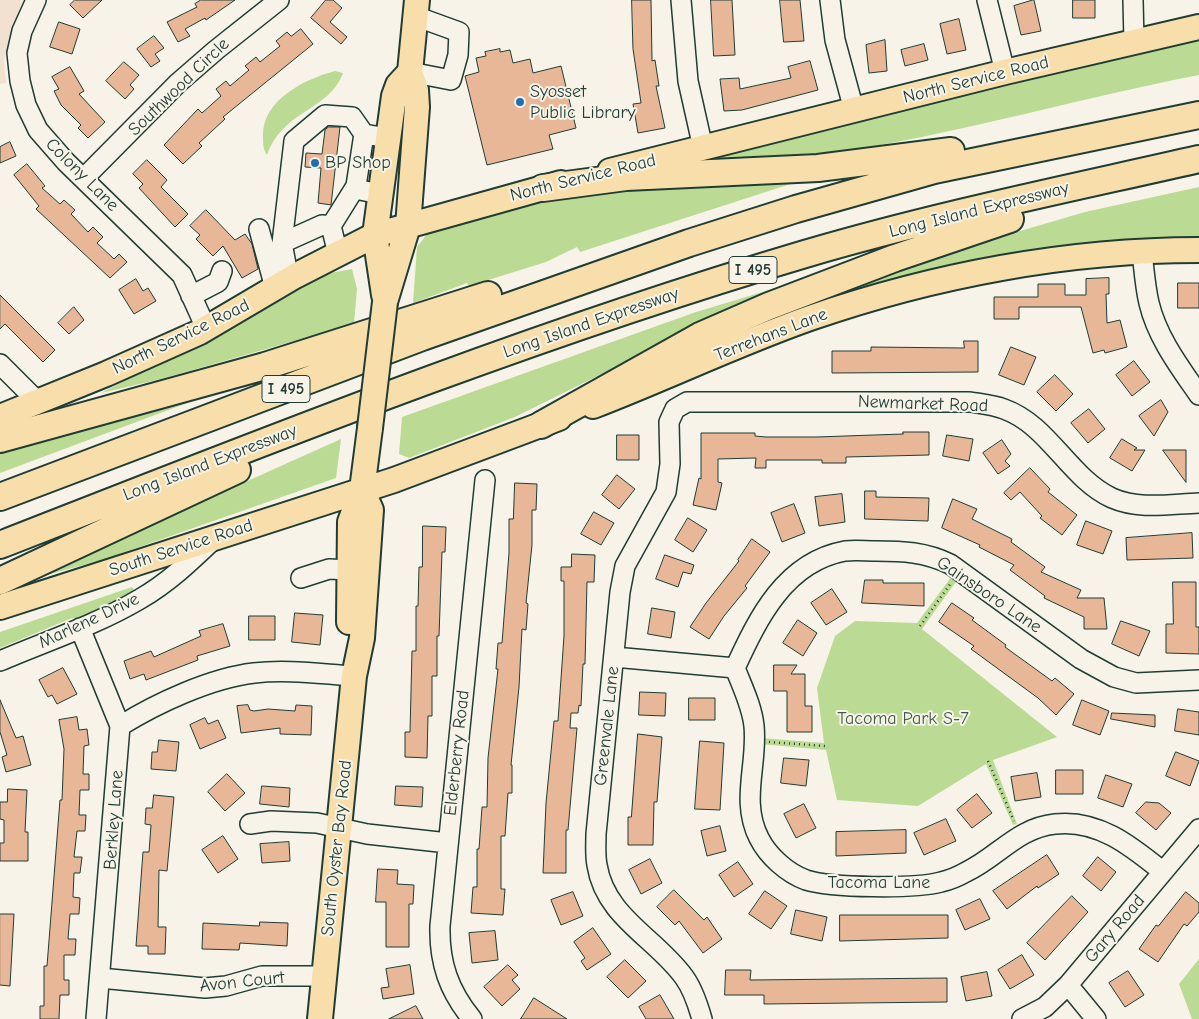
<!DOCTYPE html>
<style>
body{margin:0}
canvas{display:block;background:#f7f3e8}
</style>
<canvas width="1199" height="1019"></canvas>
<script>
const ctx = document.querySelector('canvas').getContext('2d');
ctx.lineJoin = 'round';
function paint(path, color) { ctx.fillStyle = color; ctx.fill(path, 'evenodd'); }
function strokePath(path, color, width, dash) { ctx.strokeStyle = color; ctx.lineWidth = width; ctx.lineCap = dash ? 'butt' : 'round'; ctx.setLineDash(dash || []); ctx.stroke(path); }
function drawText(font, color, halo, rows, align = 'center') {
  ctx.font = font + ' "Comic Neue",sans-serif'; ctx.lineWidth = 4; ctx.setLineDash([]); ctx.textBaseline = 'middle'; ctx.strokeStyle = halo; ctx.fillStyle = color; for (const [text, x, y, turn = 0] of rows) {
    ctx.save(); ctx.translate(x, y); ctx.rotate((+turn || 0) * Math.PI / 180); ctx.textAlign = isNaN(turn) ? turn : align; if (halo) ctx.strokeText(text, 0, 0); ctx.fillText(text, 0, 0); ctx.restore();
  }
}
const built = new Path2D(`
 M0,0H22L4,59L6,83L0,84Z`);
const green = new Path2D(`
 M1199,34V75C1064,101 932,142 794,158C758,162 721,161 685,160Z
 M335,71L343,73C329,111 284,109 267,155C263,149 263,144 263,136C262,100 305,79 335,71Z
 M806,179L580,252L577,247L546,262L469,286L467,283L413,303L417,247L430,230L624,182Z
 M1199,187V238L1087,245L682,353L887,270L1085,212Z
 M352,269L357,289L354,324L161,379L101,393L330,273Z
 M839,269L702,324L515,417L409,458L399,454L402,417L696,312Z
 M270,372L0,473V444Z
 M341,439L336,478L105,559L36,578V584L0,592Z
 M952,576L958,579L922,629L1057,737L993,760L1017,824L1013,825L986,764L918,806L837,800L826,750L760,744L761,738L824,743L817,688L835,636L855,621L917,623Z
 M132,587L136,593L81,620L72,618L0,648V632Z
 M1199,959V1019H1192L1179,984Z`);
const building = new Path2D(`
 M75,0H102L83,18L70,5Z
 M201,0H235L206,20L205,18L185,29L190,36L178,42L167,22L197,7L195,4Z
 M326,0H333L342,8L330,22L347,37L341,44L311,18Z
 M632,0H651L652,61L655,60L659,86H656L665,128L638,133L633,104L641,103L633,49Z
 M711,0H732L735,55L714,56Z
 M780,0H800L804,41L784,42Z
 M1034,0L1041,31L1021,35L1014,6Z
 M1073,0H1095V18H1073Z
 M959,19L966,50L947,54L940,24Z
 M59,22L80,29L72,54L50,47Z
 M301,29L313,44L223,117L225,119L199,143L202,146L183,164L164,145L198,109L202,113L221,96L216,89L226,81L230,86L249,70L245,66L256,57L260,62L280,46L276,41L287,32L291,36Z
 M154,36L164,48L155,54L160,61L151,67L137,49Z
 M885,40L887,71L869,73L866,45Z
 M924,44L928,60L905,66L901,50Z
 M500,49V52L510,50L513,63L530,59L533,73L561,66L576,128L549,135L553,149L487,165L465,76L479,72L476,58L486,56L485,52Z
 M810,61L818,90L742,110L724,111L720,79L739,78L740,89L791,78L788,67Z
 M124,62L139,75L130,85L134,89L125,99L106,81Z
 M70,67L84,91L79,94L105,122L88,138L78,128L81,125L61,105L54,91L59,89L52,77Z
 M329,127H340L331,205L318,203L321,168L305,167L306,153L322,154L325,130Z
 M10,142L16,156L0,163V147Z
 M147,160L167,180L161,187L188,214L175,227L139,188L143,184L133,174Z
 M27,164L45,186L42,188L60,204L64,200L75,210L71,214L88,232L93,227L103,237L97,243L114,259L119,254L127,262L110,278L36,209L39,206L14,175Z
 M206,210L235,240L245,234L252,244L258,269L242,278L223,246L213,256L196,239L200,235L190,226Z
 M1109,278V294H1106L1107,323L1120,320L1127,347L1105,353L1104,350L1093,353L1081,307H1019V319H994V297H1038V284H1065V295H1086V279Z
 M136,279L143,291L148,288L156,301L134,314L119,290Z
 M1178,283H1199V308H1178Z
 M0,295L55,350L43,362L5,324L0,329Z
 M74,307L84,320L69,334L58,323Z
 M964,341H978V372L832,373V351H871V347L964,348Z
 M1011,347L1036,357L1024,385L999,375Z
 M1134,361L1150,382L1132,396L1116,375Z
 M1055,375L1073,394L1056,411L1037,392Z
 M1161,400L1168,412L1154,436L1139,416Z
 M1089,409L1105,429L1088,443L1071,423Z
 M903,432H929V455L846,457V463H822V460H766V468H755L756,458L718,459V482L722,483L716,510L693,505L699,478L701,479V433H755V436L766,437H816L903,434Z
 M617,435H639V460H617Z
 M947,435L973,439L969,461L943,456Z
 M1122,439L1137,448L1134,450H1145L1132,471L1110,458Z
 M1002,440L1011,454L1005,461L1010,466L998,474L983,453Z
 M1163,450H1186V482Z
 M1030,468L1050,489L1048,492L1077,515L1062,535L1040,518L1042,516L1020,492L1011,500L1004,493Z
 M617,475L635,489L619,509L602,495Z
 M515,483L537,484L536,510H532V545L526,603L528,604L526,630L522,629L519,687L511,765H512V793H508L505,836H501V889H505L503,915L471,913L473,887H477V849H479L482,807H487L488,758L498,669H496L498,643H502L509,553V519H513Z
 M865,491H876V497L929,498L928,521L865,519Z
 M842,494L845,522L819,526L815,497Z
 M953,499L977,509L972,519L1012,539L1011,542L1045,567L1041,572L1081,590L1077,598H1104L1107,629H1084V617L1044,598L1045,596L1010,570L1014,565L979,547L980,545L942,528Z
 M794,504L805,533L782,542L771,513Z
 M594,512L614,523L601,545L581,534Z
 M688,518L707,530L693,552L675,540Z
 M1086,521L1112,531L1103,554L1077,545Z
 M423,526L446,527L445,552H442L439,636H437V676H432V716H428L427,758L405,757V732H410L412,651H416V606H418L419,567H422Z
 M1192,533L1193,558L1127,560L1126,538Z
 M752,539L770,552L745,586L747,588L724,616L709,639L690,627L706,603L739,561L738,560Z
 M572,554L595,555L594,582H587L585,664H583L581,706L579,705L578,713H571L570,728H577L568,830H566V873H543L546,803L554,721H558L564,636V581H561V567H571Z
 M665,555L694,565L691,574L683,572L678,587L656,579Z
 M865,580H883V583H924V606L862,603Z
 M1173,582H1196V627H1199V654L1166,653V624H1173Z
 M832,589L847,612L826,625L811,603Z
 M952,603L974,618L972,620L1006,645L1005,647L1052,681L1055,678L1074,694L1056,715L1038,698L971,649L974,646L939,622Z
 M652,608L675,612L671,638L648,634Z
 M295,613L323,615L320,645L292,642Z
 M249,616H275V640H249Z
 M798,620L817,633L803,656L783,643Z
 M1121,621L1150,631L1139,656L1112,644Z
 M223,624L230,646L197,656L198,660L146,680L144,674L130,679L124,661L151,651L154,657L201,636L199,631Z
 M774,665H797L791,674H805V706H812V732H787V691H774Z
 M63,668L77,694L57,704L52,695L48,697L39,680Z
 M640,692L666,693L665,716L639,715Z
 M689,698H715V720H689Z
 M0,700L16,738L23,736L31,765L6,772L2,757L7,755L0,732Z
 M1082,700L1109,711L1100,735L1073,725Z
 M248,705L250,710L254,711L268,709L295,711L296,705L312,706L311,735L280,734V728L241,733L237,706Z
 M1178,709L1199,712V735L1175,731Z
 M1112,713L1155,715V727L1111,719Z
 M77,717L79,730L87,729L89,745L84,746L83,774H89V790H80L79,815H86L85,831H77L74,857H82L80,873H74L73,897L80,898L79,914H70L68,939H76L75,955H64V980H69V995H60L59,1019H40V1006H44V966H47L60,800H62L64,749L59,720Z
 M205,718L208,724L218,720L226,738L200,749L190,725Z
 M638,734L662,737L657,802H654L653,845H628V817H631Z
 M159,740L179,742L176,771L151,769L152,752H157Z
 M700,741L724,743L720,810L695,809Z
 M1176,752L1199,761L1190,786L1166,776Z
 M784,758L809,760L806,786L781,783Z
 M1056,770H1083V794H1056Z
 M1037,773L1041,797L1015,801L1011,777Z
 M227,774L245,793L225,811L208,792Z
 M1106,775L1132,784L1123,807L1098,798Z
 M262,786L290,788L289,807L260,804Z
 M396,786L423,787L422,807L395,805Z
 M8,789L27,790L25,832H28V861H0V843H4V820L0,819V802H7Z
 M977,794L992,813L972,828L957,810Z
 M154,795L174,797L167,871L159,870L158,927H166L165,954H148V946H136L143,852H149L151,825L145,824L146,808H152Z
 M1146,802L1159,803L1171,813L1156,830L1136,813Z
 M804,804L816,828L796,838L784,814Z
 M946,819L956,841L924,855L914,833Z
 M720,826L726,851L707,856L701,831Z
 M906,830V853L836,856V832Z
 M223,836L238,859L218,873L202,850Z
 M289,842L290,861L262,863L260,844Z
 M1047,855L1059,874L1038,888L1037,886L1007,909L993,891Z
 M1098,857L1116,872L1101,891L1083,876Z
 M650,859L662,883L641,894L629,870Z
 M738,862L753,884L734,897L719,875Z
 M378,869L398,870L397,884L414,885L413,904H409V947H386V902H376Z
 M674,890L704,920L707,917L722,939L703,953L679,921L675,925L657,907Z
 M765,891L787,906L771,929L749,914Z
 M573,892L583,916L561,925L551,900Z
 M1186,892L1199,903V912L1187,926L1184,924L1158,962L1139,949L1156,925L1158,926Z
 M1072,896L1088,912L1045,960L1027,943Z
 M980,899L990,919L965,930L956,910Z
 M796,910L827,917L822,941L791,934Z
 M0,914H14L10,986L0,985Z
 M840,915H948V938L840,941Z
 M260,922L288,923L287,946L240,943L239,950L202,949L203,923L259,926Z
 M593,928L611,954L587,970L581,961L585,958L574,942Z
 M495,931L498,960L472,963L469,933Z
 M1022,955L1034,975L1010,989L998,970Z
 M625,960L646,981L628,998L607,977Z
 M410,965L414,994L383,999L381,988L389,987L386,969Z
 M508,965L518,975L512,980L520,989L502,1006L484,987Z
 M726,970H751L750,980L947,978V1002L764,1004V995H725Z
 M1128,971L1144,995L1125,1007L1109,983Z
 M987,972L992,996L966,1001L961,977Z
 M660,995L674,1019H646L639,1007Z
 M534,998L567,1019H521Z
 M416,1006L423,1019H389Z`);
const path = new Path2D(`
 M920,626L951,583
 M769,742L825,746
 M988,761L1014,821`);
const minor = new Path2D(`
 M36,0L22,31L17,53L20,81L26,105L38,130L66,162L182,275L206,328
 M681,0L688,81L703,148
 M830,0L835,40L854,110
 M987,0L1005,72
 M1133,0L1134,42
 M410,72L451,80L458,55L459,32L415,16
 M364,134L356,186L360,190L380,194
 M84,178L178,83L216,50L279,0
 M331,226L356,186
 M259,229L275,288
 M282,243L322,225L331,226L338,254
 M1142,252C1144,269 1145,286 1149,303C1157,337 1179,366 1199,395
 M289,280L282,243L294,141L325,115L352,117L364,134L388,138
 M191,296L218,282L222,271
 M0,364L38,402
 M301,578L329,569L349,570
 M80,628L120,726L96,1019
 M614,657L735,668C758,618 785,562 845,551C855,550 866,551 876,551C903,551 925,552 950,564L1081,659L1114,677L1136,683L1199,680
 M0,661C47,641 96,625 140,599C168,583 191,561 214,539
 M735,668C742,686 752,706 754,726C758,764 740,801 759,838C768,856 787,873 806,880C831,888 915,889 941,882C950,880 959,876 966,872C998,857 1017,828 1055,824C1098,819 1131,846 1162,871
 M120,726C157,703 211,678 254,673C287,669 321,674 354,676
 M250,824L271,821L317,823L367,834L448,843
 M100,978L205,988L226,986L262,976H325
 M1068,985L1096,1019
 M472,1019C449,991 439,963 440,926L485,480
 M702,1019C698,1005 693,989 684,977C656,938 605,917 597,865C595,855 596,844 596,834L620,592L625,566L666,492L670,464L669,422L675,409L687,402H970C982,404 993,405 1004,409C1049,425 1069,478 1112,498C1139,510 1170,504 1199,503
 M1022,1019L1045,1007L1068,985L1199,829`);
const major = new Path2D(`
 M610,171L1005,72L1199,27
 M384,295L375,235L394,96L398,85L410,72
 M385,302L408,226L417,107L416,90L410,72L417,0
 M593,406C666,378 736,344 810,318C934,275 1068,250 1199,250
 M0,417L106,374L200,332L295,276L375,235L561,183
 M0,607L394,480L559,418
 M349,622L350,522L362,490L370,428
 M320,1019L354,676L362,638L371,510L362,490`);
const highway = new Path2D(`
 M543,188L626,177L818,168L951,151
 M541,425L700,336L769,306L895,258L1010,219
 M0,439L265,366L488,295
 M0,497L422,337L689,243L796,209L934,170L1199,115
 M0,545C266,441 531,335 805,254C934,216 1067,189 1199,159
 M0,581L237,470`);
const majorBridge = new Path2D(`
 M370,428L385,302`);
const markers = [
 [520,102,5,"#1f6fb2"],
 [315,163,5,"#1f6fb2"]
];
const shields = [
 [753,270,48],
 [286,389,48]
];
const shieldNames = [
 ["I 495",753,270],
 ["I 495",286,389]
];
const streetNames = [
 ["North Service Road",976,80,-14],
 ["Southwood Circle",179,87,-44],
 ["Colony Lane",82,175,45],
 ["North Service Road",583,178,-14],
 ["Long Island Expressway",979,210,-14],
 ["Long Island Expressway",591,323,-19],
 ["Terrehans Lane",771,335,-21],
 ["North Service Road",181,337,-26],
 ["Newmarket Road",923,404,2],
 ["Long Island Expressway",210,463,-21],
 ["South Service Road",181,548,-18],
 ["Gainsboro Lane",989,595,34],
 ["Marlene Drive",89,621,-25],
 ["Greenvale Lane",607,726,-84],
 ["Elderberry Road",457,753,-84],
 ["Berkley Lane",114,820,-86],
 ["South Oyster Bay Road",337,848,-84],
 ["Tacoma Lane",879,883],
 ["Gary Road",1115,929,-50],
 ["Avon Court",242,982,-6]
];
const poiNames = [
 ["Syosset",530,92],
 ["Public Library",530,113],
 ["BP Shop",325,163]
];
const parkNames = [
 ["Tacoma Park S-7",903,719]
];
paint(built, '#f2e1d0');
paint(green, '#bbdb94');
paint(building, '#e7b798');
strokePath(building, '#1f3d34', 1);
strokePath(minor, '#1f3d34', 22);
strokePath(major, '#1f3d34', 28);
strokePath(highway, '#1f3d34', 30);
strokePath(path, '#1f3d34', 2.5, [1, 4]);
strokePath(minor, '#f7f3e8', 19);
strokePath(major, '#f8deab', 24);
strokePath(highway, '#f8deab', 26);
strokePath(majorBridge, '#1f3d34', 28, []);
strokePath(majorBridge, '#f8deab', 24);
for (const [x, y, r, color] of markers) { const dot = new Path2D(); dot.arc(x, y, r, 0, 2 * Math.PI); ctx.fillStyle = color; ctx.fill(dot); strokePath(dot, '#f7f3e8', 2); }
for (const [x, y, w] of shields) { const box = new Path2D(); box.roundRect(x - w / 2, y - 13.5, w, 27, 4); ctx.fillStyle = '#f7f3e8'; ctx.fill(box); strokePath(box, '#1f3d34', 1); }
drawText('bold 16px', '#1f3d34', null, shieldNames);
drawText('18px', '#1f3d34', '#f7f3e8', streetNames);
drawText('18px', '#1f3d34', '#f7f3e8', poiNames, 'left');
drawText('18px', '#3e5d47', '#f7f3e8', parkNames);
</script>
